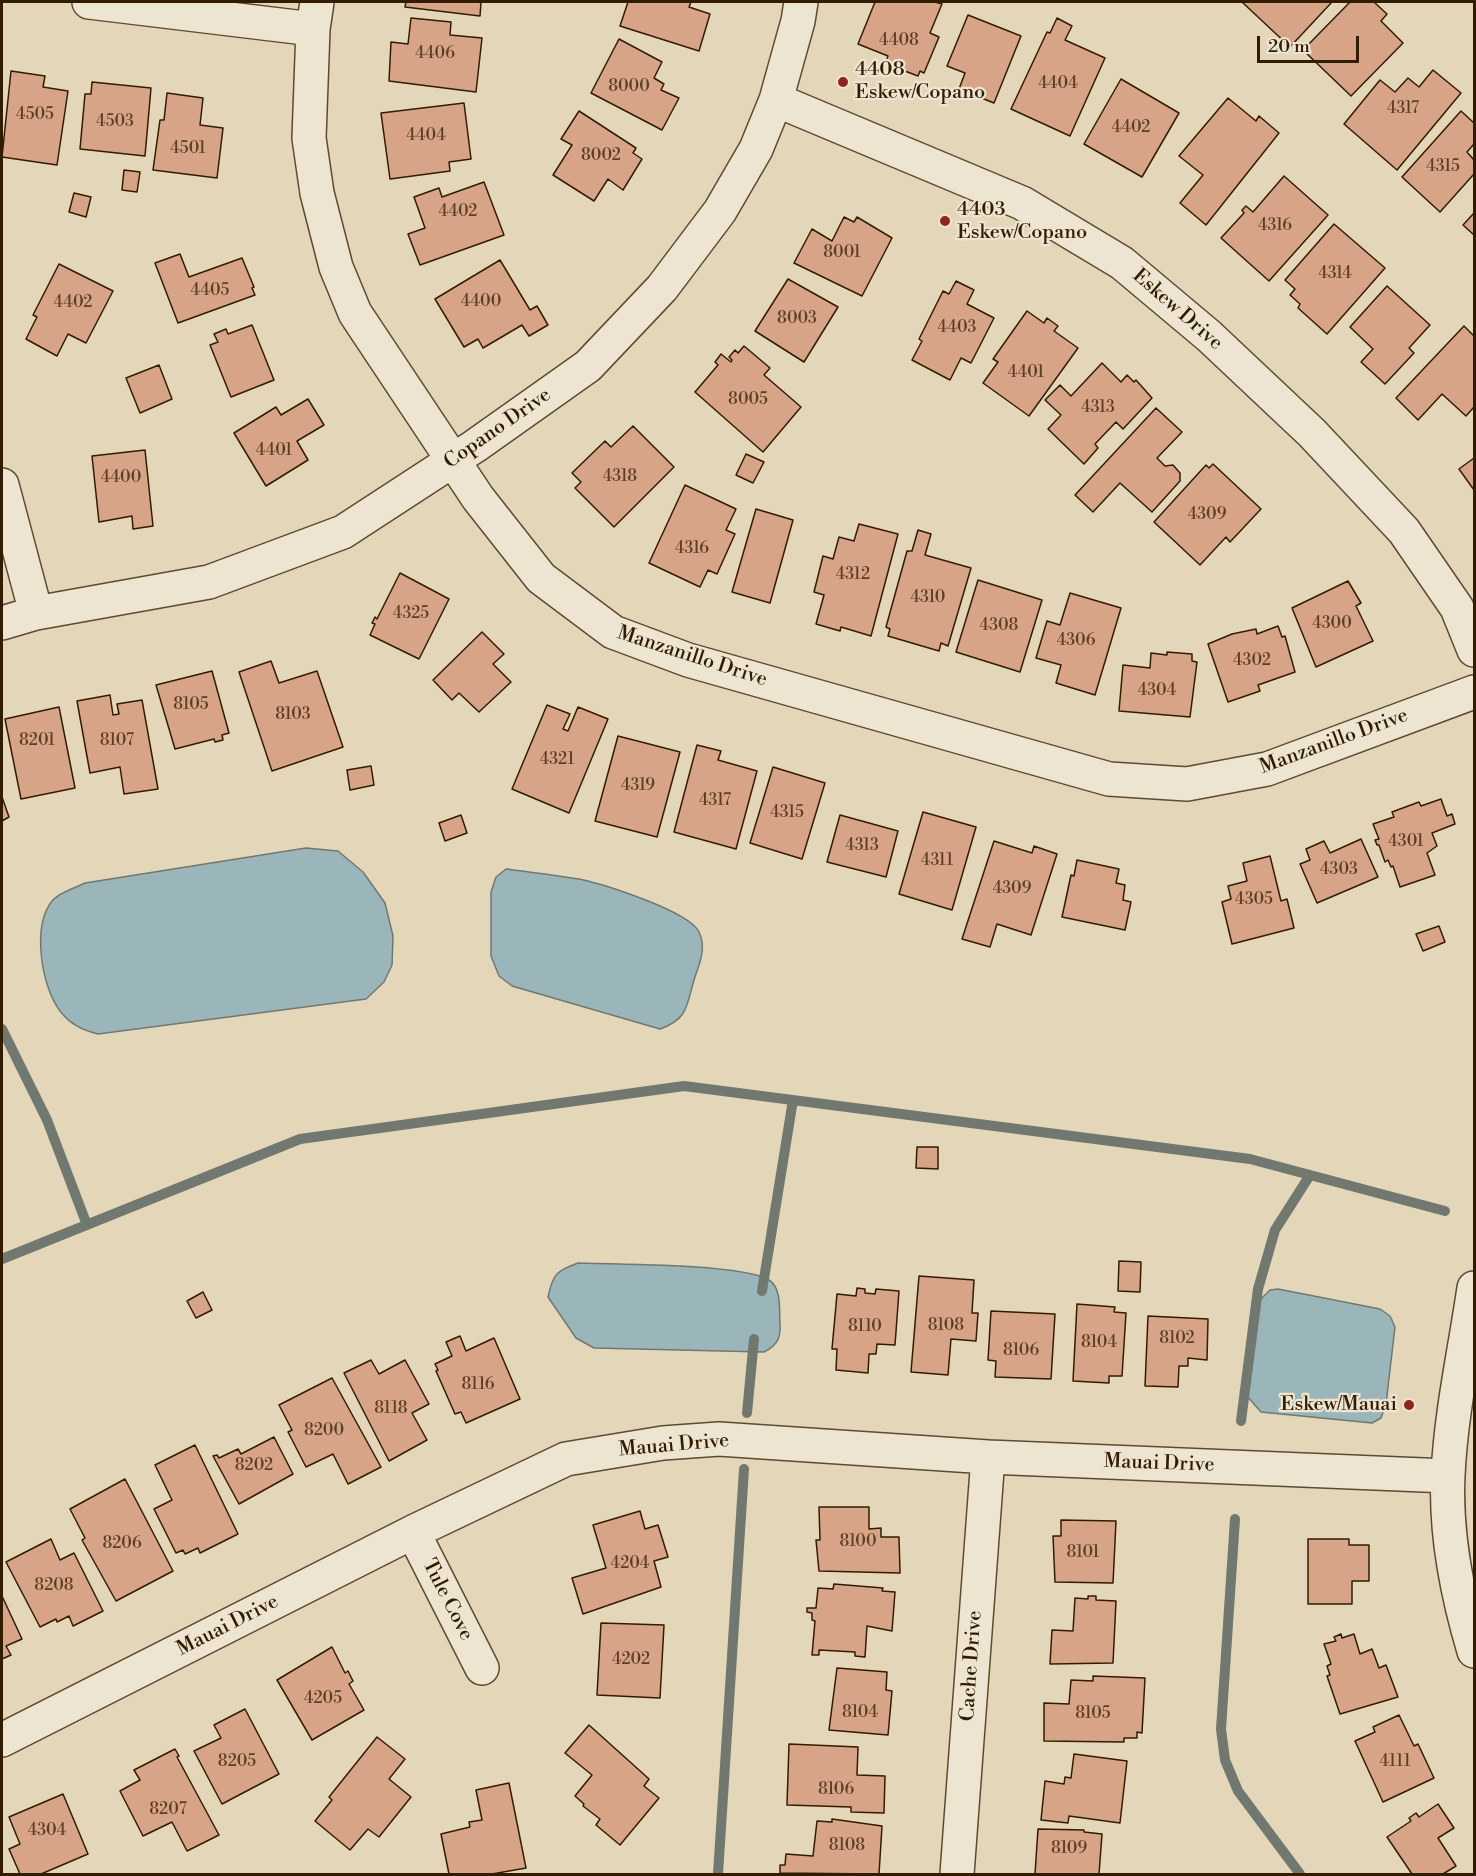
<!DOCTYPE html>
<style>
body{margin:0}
#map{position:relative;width:1476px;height:1876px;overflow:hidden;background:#e4d6b9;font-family:"Libre Bodoni",serif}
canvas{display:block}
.frame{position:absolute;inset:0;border:3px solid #321c01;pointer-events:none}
.scale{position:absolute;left:1257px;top:36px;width:102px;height:27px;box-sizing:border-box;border:3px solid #321c01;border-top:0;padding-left:8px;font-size:18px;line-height:21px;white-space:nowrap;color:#321c01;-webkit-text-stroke:4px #ede4d2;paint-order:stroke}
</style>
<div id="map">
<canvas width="1476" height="1876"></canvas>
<div class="frame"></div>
<div class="scale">20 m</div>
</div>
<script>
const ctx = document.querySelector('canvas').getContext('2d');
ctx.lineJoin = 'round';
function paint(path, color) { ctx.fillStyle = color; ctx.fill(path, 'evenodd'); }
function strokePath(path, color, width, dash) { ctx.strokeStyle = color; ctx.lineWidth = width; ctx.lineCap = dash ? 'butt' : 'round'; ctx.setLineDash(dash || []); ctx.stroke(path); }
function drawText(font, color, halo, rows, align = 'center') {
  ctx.font = font + ' "Libre Bodoni",serif'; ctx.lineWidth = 4.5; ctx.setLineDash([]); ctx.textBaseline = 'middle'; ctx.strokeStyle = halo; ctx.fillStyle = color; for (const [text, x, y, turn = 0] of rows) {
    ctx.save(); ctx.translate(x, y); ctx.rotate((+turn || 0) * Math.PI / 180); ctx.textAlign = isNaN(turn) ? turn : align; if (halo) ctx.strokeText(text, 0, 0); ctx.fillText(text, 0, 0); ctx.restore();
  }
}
const water = new Path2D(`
 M306,848L338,851L363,872L385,903L393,936L392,965L384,982L366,999L98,1034C82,1030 70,1024 60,1011C41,986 32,926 52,901C58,893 75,888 85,883Z
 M506,869C530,872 555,875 579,879C603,884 689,911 699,932C707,949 699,964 694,980C686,1007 688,1019 660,1029L512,986L499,976L491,956V892L496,877Z
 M578,1263C614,1264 743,1264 769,1280C782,1288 779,1310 780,1323C781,1337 778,1345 764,1352L594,1348L576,1338L548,1297C553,1274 556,1271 578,1263Z
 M1278,1289L1380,1309L1390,1316L1395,1327L1386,1404L1381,1418L1372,1423L1261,1412L1247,1396L1258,1302L1270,1290Z`);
const stream = new Path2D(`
 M2,1029L47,1120L87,1225
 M2,1259L300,1139L684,1086L1250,1159L1445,1211
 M762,1291L793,1100
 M747,1413L754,1339
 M1241,1421L1258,1289L1275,1230L1310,1175
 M1235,1519L1221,1729L1225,1760L1238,1791L1300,1874
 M718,1874L744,1469`);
const building = new Path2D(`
 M406,2H481L480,16L405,7Z
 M628,2H691L689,7L710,14L699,51L620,26Z
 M875,2H935L942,4L930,33L939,37L924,73L920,71L918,76L889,65L890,62L886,61L888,56L858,44Z
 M1242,2H1332L1290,47Z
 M1350,2H1374L1387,14L1381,21L1403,43L1351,96L1303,50Z
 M968,15L1021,36L994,103L959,89L965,73L947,66Z
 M411,18L451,22L450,35L482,38L476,92L389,81L391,42L408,44Z
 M1057,18L1072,26L1065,40L1105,58L1070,136L1011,109L1047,32L1050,33Z
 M619,39L662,62L654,78L664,84L661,90L679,98L662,130L591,93Z
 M1433,70L1461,93L1397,170L1344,124L1380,80L1395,92L1408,78L1419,87Z
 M11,71L45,76L43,87L68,91L57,165L2,157Z
 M1121,79L1179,113L1142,177L1084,144Z
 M92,82L151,88L145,156L80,149L85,94H91Z
 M167,93L203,98L200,125L223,128L217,178L153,170L160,120H164Z
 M1228,98L1256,121L1259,116L1279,133L1206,225L1180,203L1203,175L1179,156Z
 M464,103L471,159L449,162L450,171L390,179L381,113Z
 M579,111L636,148L633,153L642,159L623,190L608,179L594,201L553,175L572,145L561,139Z
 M1461,111L1474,123V144L1467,152L1474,160V174L1440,212L1402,177Z
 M124,170L140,172L137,192L122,190Z
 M1284,176L1328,215L1269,281L1221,238L1244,213L1242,210L1246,206L1253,212Z
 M484,182L504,235L420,265L408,234L425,228L414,197L439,188L442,197Z
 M74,193L91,197L86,217L69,212Z
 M1474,213V235L1463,225Z
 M844,217L854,222L857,217L892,238L862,296L794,263L812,229L832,241Z
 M1334,224L1385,268L1327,334L1298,308L1300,304L1290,295L1295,289L1285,280Z
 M180,254L189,277L242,258L254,287L252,288L255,295L178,323L155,263Z
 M500,260L530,310L537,306L548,325L529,336L522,325L483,348L478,339L464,347L435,299Z
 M59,264L113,291L86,343L68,334L57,356L26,339L37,317L33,315Z
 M788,279L838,307L804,362L755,331Z
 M956,281L974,290L967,304L994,318L971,363L961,358L950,380L912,360L922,341L919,339L943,291L949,294Z
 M1387,286L1430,325L1409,348L1414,353L1385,384L1361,362L1373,349L1350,327Z
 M1027,311L1044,323L1047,318L1058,326L1054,331L1078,348L1029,416L983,383L998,362L993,359Z
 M252,325L274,380L231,397L210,345L218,342L214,334L226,329L228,334Z
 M1464,326L1474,336V407L1466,416L1442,394L1418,420L1396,398Z
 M744,346L770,368L764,375L801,407L763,452L695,392L718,365L715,362L721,354L731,362L732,360L729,357L735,350L738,353Z
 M1102,363L1121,382L1127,375L1134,382L1136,380L1152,398L1123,429L1116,422L1095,444L1098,448L1084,464L1048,429L1061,415L1045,400L1060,385L1071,396Z
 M159,365L172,399L140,413L126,378Z
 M308,399L324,425L297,441L308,460L266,486L234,433L276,407L281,415Z
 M1156,408L1182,432L1157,458L1165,466L1173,465L1180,473V481L1152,512L1120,483L1093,512L1075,495Z
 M633,426L674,467L614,527L575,488L581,482L572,473L605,441L611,447Z
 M145,450L153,526L133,529L132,516L99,522L92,456Z
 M746,454L764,462L753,483L736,475Z
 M1474,458V490L1459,469Z
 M1213,464L1261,509L1230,542L1226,537L1200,565L1154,522L1206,465L1209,468Z
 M685,485L736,509L726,530L735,534L717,574L708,570L700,587L649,563Z
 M756,509L793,520L770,603L732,592Z
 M859,524L898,534L871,636L841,627L840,631L816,624L824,595L814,592L823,556L833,559L839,537L854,541Z
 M918,530L931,534L925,555L971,568L948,646L941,643L939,651L888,636L890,629L886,627L907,551H912Z
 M400,573L449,599L419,659L370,635L375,624L372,623L375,617L377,619Z
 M978,580L1042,600L1020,672L956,652Z
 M1348,581L1361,603L1356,606L1373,641L1316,667L1292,608Z
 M1070,593L1121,608L1095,695L1056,683L1061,665L1036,658L1047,621L1060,625Z
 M1278,626L1282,637L1285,636L1295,672L1258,685L1260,691L1228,702L1208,644L1232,634L1256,629L1257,634Z
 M482,632L504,654L493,664L511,682L479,712L459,693L452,700L433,680Z
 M1167,652L1192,654V661L1197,662L1190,717L1119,711L1123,665L1150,668L1151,653L1167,655Z
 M271,661L279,683L317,671L343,747L272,771L239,672Z
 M212,671L229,733L222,735L223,740L215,742L214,739L175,749L156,685Z
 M110,695L113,715L119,714L117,704L142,700L158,789L124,794L120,767L90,773L77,701Z
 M547,705L570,714L563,729L568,731L578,707L608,719L569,813L512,789Z
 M59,707L75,788L21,799L5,719Z
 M618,736L680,752L657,837L595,821Z
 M697,745L721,751L718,760L757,771L736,849L674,832Z
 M371,766L374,785L350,790L347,770Z
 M773,767L825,783L802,859L750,843Z
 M2,797L9,817L2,821Z
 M1441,799L1447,816L1452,814L1455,824L1432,833L1437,846L1427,853L1435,875L1400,887L1393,866L1391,867L1388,860L1385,862L1379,845H1377L1375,840L1379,839L1373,824L1394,817L1392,812L1419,802L1421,806Z
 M923,812L976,827L952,910L899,894Z
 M461,815L467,833L445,841L439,823Z
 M840,815L898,831L886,877L827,862Z
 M1361,839L1378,877L1317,903L1300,864L1310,860L1306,849L1324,841L1330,853Z
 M994,841L1032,853L1034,846L1057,854L1031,935L997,924L990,947L962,939Z
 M1270,856L1281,901L1287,899L1294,928L1232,944L1222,902L1231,899L1228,886L1247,881L1243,863Z
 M1077,860L1119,869L1116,883L1125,885L1123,900L1131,902L1125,930L1062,917L1071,875L1074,876Z
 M1439,926L1445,942L1423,951L1416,934Z
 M917,1147H938V1169L916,1168Z
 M1119,1261L1141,1262L1140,1292L1118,1291Z
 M919,1276L974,1280L972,1313H978L976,1341L951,1339L948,1375L911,1372Z
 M857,1288L865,1289V1293L875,1294L876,1289L899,1291L895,1345L877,1344L876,1354H869L868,1373L836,1370L837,1349H832L837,1294L856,1296Z
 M203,1292L212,1310L196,1318L187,1301Z
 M1077,1304L1115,1307L1114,1312L1126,1313L1122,1376H1109V1383L1073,1381Z
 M991,1311L1055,1314L1051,1379L995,1377L996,1361L988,1360Z
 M1148,1316L1208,1319L1207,1360L1188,1358V1366H1179L1178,1387L1145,1386Z
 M460,1336L466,1351L494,1338L520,1399L466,1423L461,1412L455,1414L436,1371L438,1370L435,1364L452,1356L446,1342Z
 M371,1360L379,1374L405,1360L429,1404L412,1413L427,1440L389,1461L344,1373Z
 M332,1378L381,1467L348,1484L333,1454L306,1467L288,1432L292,1430L279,1405Z
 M274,1437L293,1474L239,1504L213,1456L217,1455L219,1458L238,1449L241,1454Z
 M195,1445L238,1534L200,1553L198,1548L185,1554L183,1550L176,1553L154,1509L172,1500L155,1465Z
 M125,1479L173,1571L116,1601L82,1540L85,1538L70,1509Z
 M819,1507H869V1529L881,1528V1537H899L900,1573L819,1571L816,1540H820Z
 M640,1511L645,1529L658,1525L668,1557L654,1561L661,1587L583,1614L572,1578L606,1568L593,1525Z
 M1061,1520L1116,1521L1113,1583L1055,1582L1053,1536H1061Z
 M51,1539L60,1560L74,1553L103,1611L73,1626L69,1616L57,1622L56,1619L40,1627L6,1562Z
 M1308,1539H1349V1545H1369V1581H1352V1604H1308Z
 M834,1584L883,1588L882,1591L895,1592L892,1631L867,1626L865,1657L855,1656V1652L819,1650V1655H812L815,1621L812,1620V1613L807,1612V1608H816L818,1588L833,1589Z
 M2,1596L22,1639L6,1646L11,1655L2,1659Z
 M1088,1596H1096V1600L1116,1601L1113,1663L1050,1664L1052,1630L1073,1631L1075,1598L1088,1599Z
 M601,1623L664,1625L660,1698L597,1695Z
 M1341,1634L1342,1638L1354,1634L1360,1654L1372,1649L1379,1668L1386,1665L1398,1697L1340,1714L1327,1676L1330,1675L1327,1666L1331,1664L1324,1644L1336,1641L1334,1637Z
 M332,1647L345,1673L348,1671L353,1681L349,1684L364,1710L312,1740L277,1680Z
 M837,1668L887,1672L886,1690L892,1691L888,1735L829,1730Z
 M1093,1676L1145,1678L1142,1733L1137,1732V1738H1124V1742L1044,1741V1703L1069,1704L1071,1680L1093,1681Z
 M245,1709L279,1774L222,1804L194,1751L221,1738L214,1725Z
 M1399,1715L1414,1746L1418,1744L1434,1778L1383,1802L1355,1741L1375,1732L1373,1727Z
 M589,1725L649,1779L644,1786L659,1798L620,1845L596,1825L600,1819L583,1806L584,1804L575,1796L592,1775L565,1753Z
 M377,1737L405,1759L389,1779L411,1797L379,1837L368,1829L350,1850L315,1821L332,1800L329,1797Z
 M789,1744L858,1747L857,1775L885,1776L884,1813L851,1812V1807L787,1805Z
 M175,1749L179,1756L177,1757L219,1835L187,1851L172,1822L143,1836L120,1791L140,1780L134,1770Z
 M1074,1754L1127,1761L1120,1823L1069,1816L1068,1823L1041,1820L1045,1781L1064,1784L1065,1777L1071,1778Z
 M509,1783L526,1868L492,1874H449L441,1834L470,1827L469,1822L482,1820L476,1790Z
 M63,1794L88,1854L41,1874H20L9,1849L20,1844L9,1817Z
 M1438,1804L1454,1828L1438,1838L1456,1866L1443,1874H1412L1387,1837L1411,1821L1409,1818L1416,1813L1419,1817Z
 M832,1819L882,1826L879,1874L780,1873V1865H785L786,1854L813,1856L817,1821L832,1822Z
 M1038,1829L1084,1830V1832L1102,1834L1099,1874H1035Z`);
const minor = new Path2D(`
 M89,2L313,29
 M317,2L313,29L309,138L317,193L336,267L355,313L478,498L541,578L613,632L688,660L1109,779L1187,784L1267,769L1474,692
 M776,100L1022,203L1122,263L1209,336L1312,433L1404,531L1457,608L1474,650
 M2,485L36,613
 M2,623L36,613L209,582L343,532L475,446L588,366L662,288L720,211L756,149L776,100L798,21L801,2
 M1474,1288C1465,1350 1451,1412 1448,1475C1445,1535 1457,1594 1474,1651
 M413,1532L482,1668
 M2,1740L413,1532L566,1459L663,1443L719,1439L988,1457L1448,1476
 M957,1874L988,1457`);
const markers = [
 [843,82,6,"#8f2418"],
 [945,221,6,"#8f2418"],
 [1409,1405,6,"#8f2418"]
];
const numberNames = [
 ["4408",899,41],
 ["4406",435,54],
 ["4404",1058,84],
 ["8000",629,87],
 ["4317",1403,109],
 ["4505",35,115],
 ["4503",115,122],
 ["4402",1131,128],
 ["4404",426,136],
 ["4501",188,149],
 ["8002",601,156],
 ["4315",1443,167],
 ["4402",458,212],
 ["4316",1275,226],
 ["8001",842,253],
 ["4314",1335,274],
 ["4405",210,291],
 ["4400",481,302],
 ["4402",73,303],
 ["8003",797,319],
 ["4403",957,328],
 ["4401",1026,373],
 ["8005",748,400],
 ["4313",1098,408],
 ["4401",274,451],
 ["4318",620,477],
 ["4400",121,478],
 ["4309",1207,515],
 ["4316",692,549],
 ["4312",853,575],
 ["4310",928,598],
 ["4325",411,614],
 ["4300",1332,624],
 ["4308",999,626],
 ["4306",1076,641],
 ["4302",1252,661],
 ["4304",1157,691],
 ["8105",191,705],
 ["8103",293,715],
 ["8201",37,741],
 ["8107",117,741],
 ["4321",557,760],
 ["4319",638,786],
 ["4317",715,801],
 ["4315",787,813],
 ["4301",1406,842],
 ["4313",862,846],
 ["4311",937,861],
 ["4303",1339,870],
 ["4309",1012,889],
 ["4305",1254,900],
 ["8108",946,1326],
 ["8110",865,1327],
 ["8102",1177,1339],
 ["8104",1099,1343],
 ["8106",1021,1351],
 ["8116",478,1385],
 ["8118",391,1409],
 ["8200",324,1431],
 ["8202",254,1466],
 ["8100",858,1542],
 ["8206",122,1544],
 ["8101",1083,1553],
 ["4204",630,1564],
 ["8208",54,1586],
 ["4202",631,1660],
 ["4205",323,1699],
 ["8104",860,1713],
 ["8105",1093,1714],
 ["8205",237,1762],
 ["4111",1395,1762],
 ["8106",836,1790],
 ["8207",168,1810],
 ["4304",47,1831],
 ["8108",847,1846],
 ["8109",1069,1849]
];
const poiNames = [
 ["4408",855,70],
 ["Eskew/Copano",855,93],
 ["4403",957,210],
 ["Eskew/Copano",957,233],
 ["Eskew/Mauai",1397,1405,"right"]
];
const streetNames = [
 ["Eskew Drive",1177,310,41],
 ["Copano Drive",498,429,-35],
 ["Manzanillo Drive",692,657,18],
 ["Manzanillo Drive",1334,742,-20],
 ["Mauai Drive",674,1446,-5],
 ["Mauai Drive",1159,1464,2],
 ["Tule Cove",447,1600,63],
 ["Mauai Drive",228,1626,-27],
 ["Cache Drive",972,1666,-86]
];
paint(water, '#9bb6ba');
strokePath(water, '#717870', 1.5);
strokePath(stream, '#717870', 10);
paint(building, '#d8a488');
strokePath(building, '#321c01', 1.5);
strokePath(minor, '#5e4a2f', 36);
strokePath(minor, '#ede4d2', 33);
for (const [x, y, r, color] of markers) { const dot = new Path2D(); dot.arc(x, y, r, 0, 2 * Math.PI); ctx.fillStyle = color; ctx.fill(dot); strokePath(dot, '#ede4d2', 2); }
drawText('16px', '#5c3e23', null, numberNames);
drawText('20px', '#321c01', '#ede4d2', poiNames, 'left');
drawText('20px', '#321c01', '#ede4d2', streetNames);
</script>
